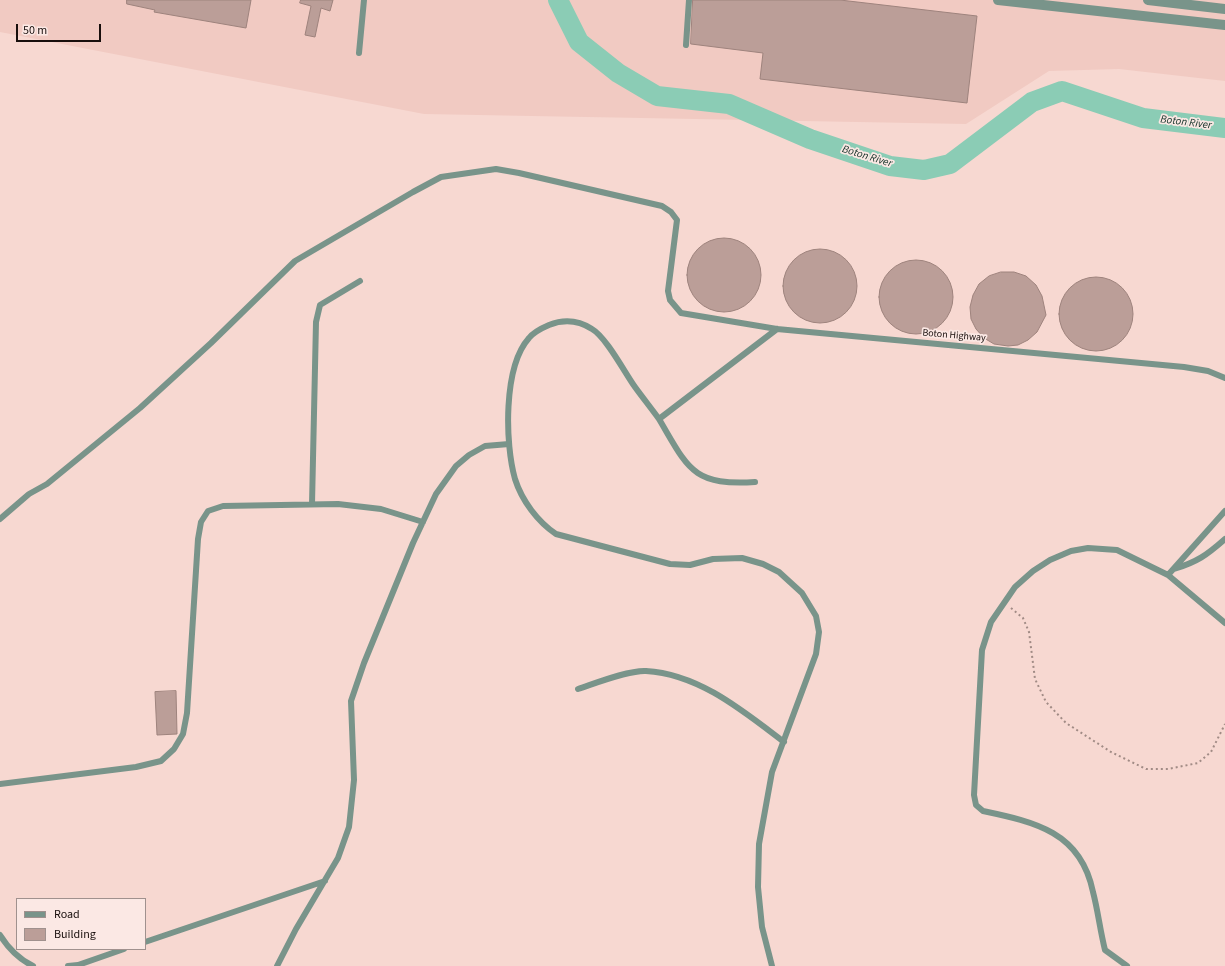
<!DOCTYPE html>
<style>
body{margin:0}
#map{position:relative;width:1225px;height:966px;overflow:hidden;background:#f7d8d1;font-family:"Source Sans 3",sans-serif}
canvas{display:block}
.legend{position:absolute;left:16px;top:898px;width:130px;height:52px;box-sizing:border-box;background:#fbe8e4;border:1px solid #a0918e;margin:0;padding:5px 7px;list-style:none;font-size:12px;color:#180e0c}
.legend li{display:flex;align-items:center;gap:8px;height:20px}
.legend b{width:20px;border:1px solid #a0918e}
.scale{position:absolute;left:16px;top:24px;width:85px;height:18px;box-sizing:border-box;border:2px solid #180e0c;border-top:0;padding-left:5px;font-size:12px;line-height:14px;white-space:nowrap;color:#180e0c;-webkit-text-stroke:3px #fbe8e4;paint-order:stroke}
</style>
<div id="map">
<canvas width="1225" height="966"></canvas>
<ul class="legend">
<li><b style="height:5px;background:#79948a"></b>Road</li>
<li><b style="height:11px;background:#bb9e98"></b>Building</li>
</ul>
<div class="scale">50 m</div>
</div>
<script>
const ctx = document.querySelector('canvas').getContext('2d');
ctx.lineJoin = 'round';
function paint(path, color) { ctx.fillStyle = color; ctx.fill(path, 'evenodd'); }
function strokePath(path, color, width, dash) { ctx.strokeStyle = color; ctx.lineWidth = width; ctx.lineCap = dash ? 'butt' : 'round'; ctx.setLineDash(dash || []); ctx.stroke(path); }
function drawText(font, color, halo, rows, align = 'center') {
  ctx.font = font + ' "Source Sans 3",sans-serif'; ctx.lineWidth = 3.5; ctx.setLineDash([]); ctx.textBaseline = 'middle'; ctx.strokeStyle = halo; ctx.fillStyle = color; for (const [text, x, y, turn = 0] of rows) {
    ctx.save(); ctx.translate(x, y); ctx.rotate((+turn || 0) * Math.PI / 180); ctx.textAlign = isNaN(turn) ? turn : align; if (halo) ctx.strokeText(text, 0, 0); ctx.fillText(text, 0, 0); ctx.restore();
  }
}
const built = new Path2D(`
 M0,0H1225V81L1119,69L1049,71L966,124L424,114L0,32Z`);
const river = new Path2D(`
 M558,0L579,42L618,73L657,96L729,104L810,139L890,166L924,170L950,164L1032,102L1062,91L1143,118L1225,128`);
const building = new Path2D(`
 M127,0H251L246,28L154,12L155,10L127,4Z
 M301,0H333L330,11L321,8L315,37L305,35L311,6L300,3Z
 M693,0H840L977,16L967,103L760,79L763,53L691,44Z
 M687 275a37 37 0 1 1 74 0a37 37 0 1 1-74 0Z
 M783 286a37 37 0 1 1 74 0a37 37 0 1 1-74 0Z
 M879 297a37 37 0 1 1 74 0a37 37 0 1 1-74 0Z
 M1001,272H1014L1026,276L1036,285L1042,296L1046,315L1037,332L1028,340L1018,345L1008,346L994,344L984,338L976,329L971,319L970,307L973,295L979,284L989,276Z
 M1059 314a37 37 0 1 1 74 0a37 37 0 1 1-74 0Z
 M176,691L177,734L157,735L155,692Z`);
const path = new Path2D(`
 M1011,608L1023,618L1029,632L1035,679L1046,702L1066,723L1111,752L1146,769H1168L1198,763L1211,752L1225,724`);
const service = new Path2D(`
 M686,45L689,0
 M359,53L364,0
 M659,419C688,468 692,486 755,482
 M312,504L316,322L320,305L360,281
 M0,519L29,494L47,484L140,408L211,343L295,261L413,192L441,177L496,169L519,173L662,206L671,212L677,220L668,291L670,300L681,313L777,329L1184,367L1208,371L1225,378
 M1174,569C1197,562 1207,555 1225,539
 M1168,575L1225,511
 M578,689C596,683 629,670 646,671C699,674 743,711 784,742
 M0,784L136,767L161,761L174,749L183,734L187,713L198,539L201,522L208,511L223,506L338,504L381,509L423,522
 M0,935C8,948 19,959 33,966
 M145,942L325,881
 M68,966L78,965L124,949
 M277,966L296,929L338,858L349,827L354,780L351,701L364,663L413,543L436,494L456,466L469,455L485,446L509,444
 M772,966L762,927L758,887L759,844L772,772L816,654L819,632L816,616L802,593L779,572L763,564L742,558L713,559L690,565L670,564L556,534C538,522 522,501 515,479C505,444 503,367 529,338C533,333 542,328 549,325C564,319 578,320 592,329C606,337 625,373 635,387C643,398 651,408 659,419L777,329
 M1127,966L1105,950C1100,930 1098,911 1093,892C1081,832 1035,822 983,811L976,805L974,795L982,650L991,622L1015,587L1033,571L1050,560L1071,551L1088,548L1117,550L1168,575L1225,623`);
const tertiary = new Path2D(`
 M998,0L1225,25
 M1148,0L1225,9`);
const streetNames = [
 ["Boton Highway",954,336,5]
];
const waterNames = [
 ["Boton River",1186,123,7],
 ["Boton River",867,157,17]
];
paint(built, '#f1cac2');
strokePath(river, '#8bccb5', 20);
paint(building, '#bb9e98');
strokePath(building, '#9e837d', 1);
strokePath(path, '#a18b85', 2, [2, 3]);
strokePath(service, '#79948a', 6);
strokePath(tertiary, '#79948a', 10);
drawText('10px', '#180e0c', '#fbe8e4', streetNames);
drawText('italic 11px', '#123127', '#fbe8e4', waterNames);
</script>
